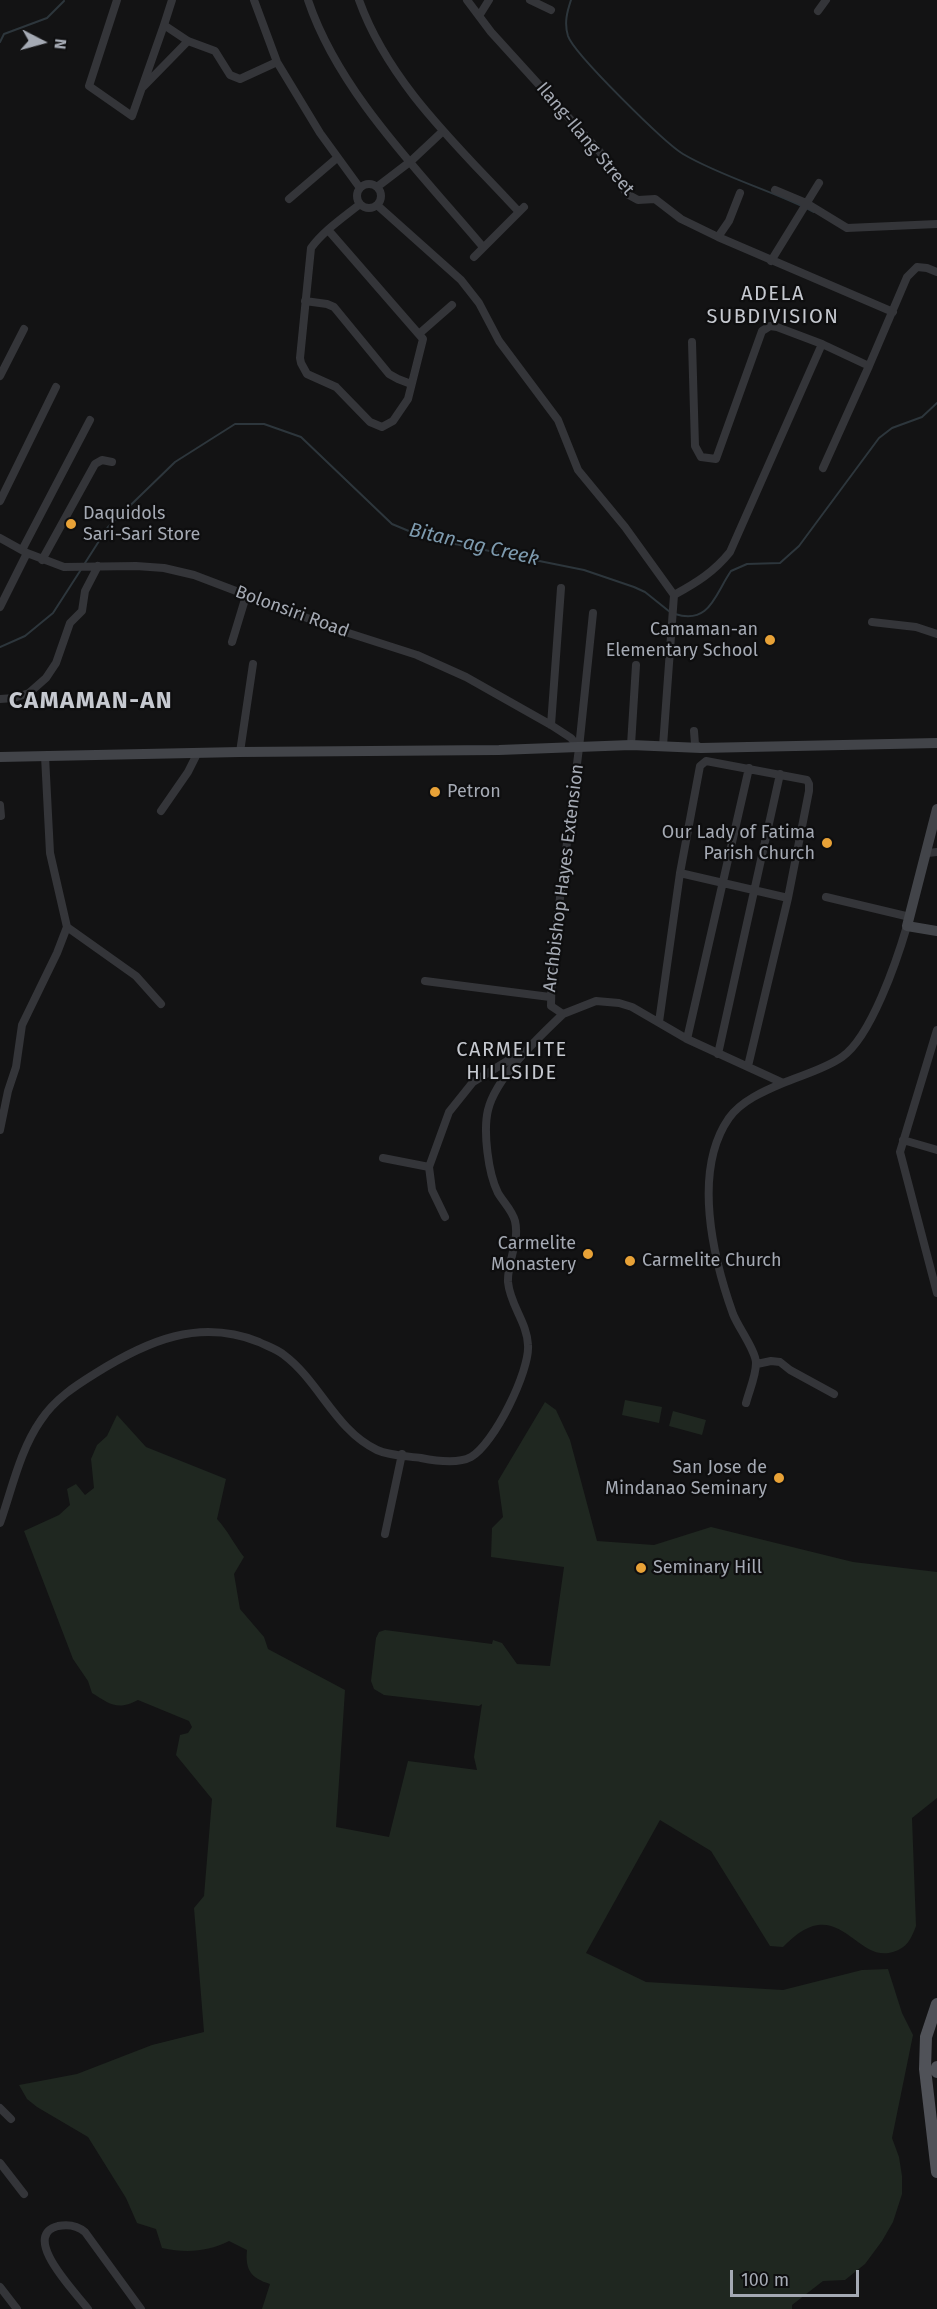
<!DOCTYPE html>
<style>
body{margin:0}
#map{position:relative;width:937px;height:2309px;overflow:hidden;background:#131314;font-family:"Fira Sans",sans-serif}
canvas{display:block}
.north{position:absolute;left:12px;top:12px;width:60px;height:60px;-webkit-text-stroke:4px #0e0e0f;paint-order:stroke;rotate:96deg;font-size:16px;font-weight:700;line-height:24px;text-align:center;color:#a5aab4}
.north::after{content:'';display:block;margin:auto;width:21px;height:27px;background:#a5aab4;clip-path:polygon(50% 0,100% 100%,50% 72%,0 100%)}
.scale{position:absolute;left:730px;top:2270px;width:129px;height:27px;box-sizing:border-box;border:3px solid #a5aab4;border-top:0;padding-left:8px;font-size:18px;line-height:21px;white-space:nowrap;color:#a5aab4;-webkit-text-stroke:4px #0e0e0f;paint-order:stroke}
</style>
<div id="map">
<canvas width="937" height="2309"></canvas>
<div class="north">N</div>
<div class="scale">100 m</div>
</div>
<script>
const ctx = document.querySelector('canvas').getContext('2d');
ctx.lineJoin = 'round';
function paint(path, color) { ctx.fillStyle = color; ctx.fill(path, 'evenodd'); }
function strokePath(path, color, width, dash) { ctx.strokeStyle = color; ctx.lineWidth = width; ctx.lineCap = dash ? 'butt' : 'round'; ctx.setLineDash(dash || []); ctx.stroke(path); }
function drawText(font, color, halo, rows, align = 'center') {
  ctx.font = font + ' "Fira Sans",sans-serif'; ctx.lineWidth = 4.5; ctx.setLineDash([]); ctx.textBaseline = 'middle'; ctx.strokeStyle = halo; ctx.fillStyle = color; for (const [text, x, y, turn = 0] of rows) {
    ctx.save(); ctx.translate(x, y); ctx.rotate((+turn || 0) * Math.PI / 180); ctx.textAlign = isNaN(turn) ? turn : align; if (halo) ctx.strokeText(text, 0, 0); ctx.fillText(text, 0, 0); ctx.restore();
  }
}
const green = new Path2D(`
 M625,1400L662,1407L659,1423L622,1415Z
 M545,1402L556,1410L570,1440L597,1541L654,1545L711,1527L853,1562L937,1572V1798L912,1818L916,1926C911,1939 907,1948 893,1952C864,1961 848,1921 818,1925C804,1927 793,1937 783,1947L770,1946L711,1851L660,1820L586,1953L646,1982L783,1990L862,1970L888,1969L902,2013L913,2035L892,2138L899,2157L902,2176V2194L893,2222L882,2241L865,2264L845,2280L823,2281L792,2305V2309H262L270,2284C251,2278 245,2270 247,2250L229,2241C207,2252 186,2253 162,2248L156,2229L137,2223L126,2198L88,2137L37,2107L27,2099L19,2085L77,2074L152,2045L204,2032L194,1908L204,1896L212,1799L176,1755L180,1735L188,1733L192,1727L189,1721L138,1700C117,1711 110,1704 92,1693L88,1681L73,1659L24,1531L59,1515L70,1505L67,1489L76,1484L85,1495L94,1488L91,1459L97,1445L107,1436L117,1415L146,1447L226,1479L217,1519C228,1531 234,1544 244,1557L234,1574L240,1609L264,1637L268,1649L345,1690L336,1827L389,1837L408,1761L477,1770L474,1757L482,1704L479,1706L384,1695L374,1689L371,1681L376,1638L379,1632L385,1630L492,1644L493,1640L502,1643L517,1664L550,1666L564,1567L491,1557L492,1528L503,1517L498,1481Z
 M673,1411L706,1420L702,1435L669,1426Z`);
const stream = new Path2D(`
 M571,0C567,12 564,23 568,36C574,54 665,143 683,154C724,178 772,190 814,212
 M0,42L4,34L47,18L64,1
 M85,563L108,527L175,462L235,424H264L301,437L392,524L416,534L445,542L584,570L634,587L645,592L670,612
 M675,614C710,625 715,594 731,571L747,564L780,563L799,546L879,438L892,428L922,417L937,403
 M0,647L25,636L53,613L82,568`);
const street = new Path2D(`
 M117,0L89,86L132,116L164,25
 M172,0L164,25L188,41L215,51L230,75L240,79L277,62
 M254,0L277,62L320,133L360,188
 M308,0C339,93 421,173 483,247
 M359,0C389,84 459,147 518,211
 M467,0L491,32L600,152L627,194L638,200L655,199L681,219L718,237L893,312
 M530,0L551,10
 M818,11L826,0
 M479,16L489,0
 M143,87L188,41
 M357 196a12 12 0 1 1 24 0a12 12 0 1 1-24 0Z
 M377,187L411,161L443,131
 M775,190L806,203L847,228L937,224
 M289,199L337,158
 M377,205L461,280L479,303L499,341L558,420L578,470L625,527L674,595
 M329,231L423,339L408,399L393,421L382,427L370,422L336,387L307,374L301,363L300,358L311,248C323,231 344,217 360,204
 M718,237L729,221L740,193
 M474,257L524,207
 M771,261L819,183
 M305,301L327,304L334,307L389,374L398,379L411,384
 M420,333L452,305
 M692,342L695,446L701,457L716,459L762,331L770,326L777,327L822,344L869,366L907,277L917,267L927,268L937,272
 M0,376L24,329
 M823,468L869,366
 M0,501L56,387
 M0,538L27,553L64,567L136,566L164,568L194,575L336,629L417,655L466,677L551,725L571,738L579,748
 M22,550L90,420
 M42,560L95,464L102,460L112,462
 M674,595C696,583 714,572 730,552L822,344
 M0,607L27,553
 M593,613L579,748L552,961L551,1006L563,1014L596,1001L619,1003L632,1007L687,1039L783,1083C802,1075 825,1069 842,1057C871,1037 897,960 907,926
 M872,622L916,627L937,634
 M232,642L246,596
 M0,699L14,698L29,693L46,678L56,663L70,623L82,611L85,591L98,566
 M551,725L561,588
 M694,731L695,744L701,748
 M631,745L636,665
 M663,746L674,595
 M240,752L253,664
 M45,756L50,853L67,927L136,976L161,1004
 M0,805L1,816
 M161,811L188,772L197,754
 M928,853L937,852
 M680,873L788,898
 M826,897L910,917
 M425,981L550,997
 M659,1022L680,873L700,766L706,761L807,780L809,784V791L788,898L748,1066
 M937,1030L900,1152L937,1293
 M687,1039L749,768
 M718,1054L780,774
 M0,1130L8,1091L16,1067L22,1025L57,953L67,927
 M903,1140L937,1150
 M383,1158L429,1167
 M445,1217L432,1190L429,1167L449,1112L473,1082L522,1052
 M757,1364L771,1361L780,1362L790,1370L834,1394
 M746,1403C749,1391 756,1376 756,1363C756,1351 738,1327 733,1314C713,1258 692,1171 729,1118C741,1101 764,1091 783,1083
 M0,1523C12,1489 20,1450 41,1420C55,1399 75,1386 96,1373C147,1341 199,1318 259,1342C267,1346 277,1349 284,1355C319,1381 336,1431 377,1450C390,1456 408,1456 421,1458C436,1461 458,1464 471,1457C494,1444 530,1371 528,1345C527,1322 510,1305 508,1282C507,1261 520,1242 515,1221C512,1210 504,1203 498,1193C488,1173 483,1131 488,1110C496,1077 539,1037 563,1014
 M385,1534L402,1454
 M0,2108L11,2119
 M0,2163L24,2194
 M0,2287L17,2309
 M88,2309C77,2294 19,2236 58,2226C68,2224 78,2226 85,2232L141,2309`);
const secondary = new Path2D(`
 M0,757L240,752L499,750L631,745L701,748L937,743
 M937,809L907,926L937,931`);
const primary = new Path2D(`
 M937,2004L926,2037L925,2069L937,2172
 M937,2067V2072`);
const markers = [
 [71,524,6,"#e8a237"],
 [770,640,6,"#e8a237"],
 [435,792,6,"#e8a237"],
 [827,843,6,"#e8a237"],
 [588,1254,6,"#e8a237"],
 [630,1261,6,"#e8a237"],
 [779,1478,6,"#e8a237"],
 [641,1568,6,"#e8a237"]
];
const streetNames = [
 ["Ilang-Ilang Street",585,139,50],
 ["Bolonsiri Road",292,612,20],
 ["Archbishop Hayes Extension",564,878,-83]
];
const poiNames = [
 ["Daquidols",83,514],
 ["Sari-Sari Store",83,535],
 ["Camaman-an",758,630,"right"],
 ["Elementary School",758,651,"right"],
 ["Petron",447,792],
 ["Our Lady of Fatima",815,833,"right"],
 ["Parish Church",815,854,"right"],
 ["Carmelite",576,1244,"right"],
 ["Monastery",576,1265,"right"],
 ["Carmelite Church",642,1261],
 ["San Jose de",767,1468,"right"],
 ["Mindanao Seminary",767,1489,"right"],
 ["Seminary Hill",653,1568]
];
const neighbourhoodNames = [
 ["ADELA",773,294],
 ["SUBDIVISION",773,317],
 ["CARMELITE",512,1050],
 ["HILLSIDE",512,1073]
];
const waterNames = [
 ["Bitan-ag Creek",474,545,13]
];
const districtNames = [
 ["CAMAMAN-AN",91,701]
];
paint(green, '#1f2720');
strokePath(stream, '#2d363c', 2);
strokePath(street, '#343539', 8);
strokePath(secondary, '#424449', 10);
strokePath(primary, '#505258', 12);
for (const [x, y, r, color] of markers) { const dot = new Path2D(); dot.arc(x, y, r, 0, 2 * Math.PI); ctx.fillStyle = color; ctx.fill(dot); strokePath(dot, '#0e0e0f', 2); }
drawText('18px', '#a5aab4', '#0e0e0f', streetNames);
drawText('18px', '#a5aab4', '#0e0e0f', poiNames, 'left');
ctx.letterSpacing = '1.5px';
drawText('20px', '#c6c9d0', '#0e0e0f', neighbourhoodNames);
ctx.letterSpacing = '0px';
drawText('italic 20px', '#7d9aae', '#0e0e0f', waterNames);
ctx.letterSpacing = '1.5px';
drawText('bold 24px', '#c6c9d0', '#0e0e0f', districtNames);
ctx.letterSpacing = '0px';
</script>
